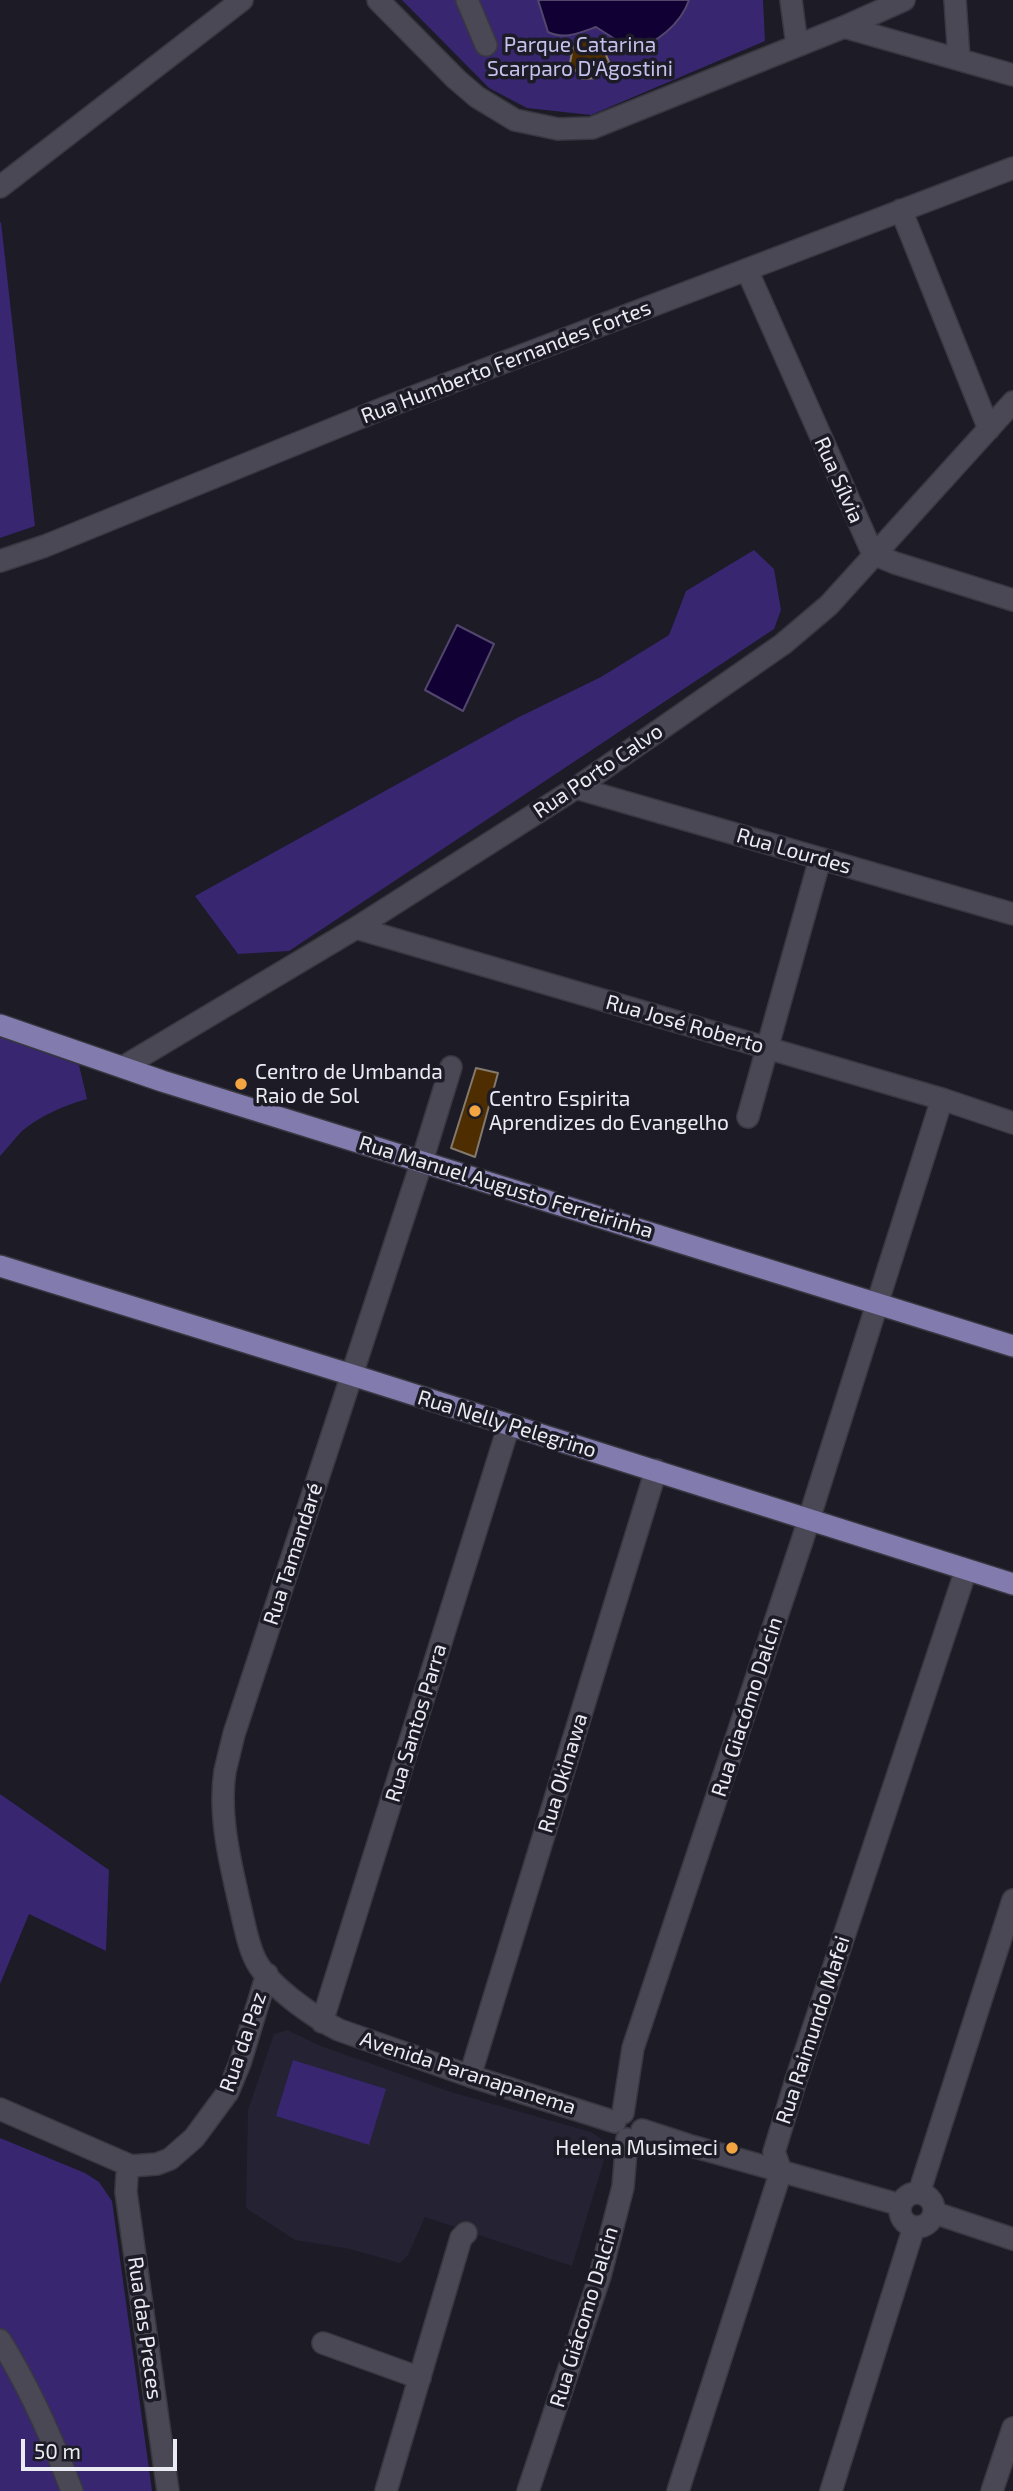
<!DOCTYPE html>
<meta charset="utf-8">
<style>
body{margin:0}
#map{position:relative;width:1013px;height:2491px;overflow:hidden;background:#1c1b26;font-family:"Exo 2",sans-serif}
canvas{display:block}
.scale{position:absolute;left:21px;top:2439px;width:156px;height:32px;box-sizing:border-box;border:4px solid #ebebf3;border-top:0;padding-left:9px;font-size:21px;line-height:24px;white-space:nowrap;color:#ebebf3;-webkit-text-stroke:5px #1c1b26;paint-order:stroke}
</style>
<div id="map">
<canvas width="1013" height="2491"></canvas>
<div class="scale">50 m</div>
</div>
<script>
const ctx = document.querySelector('canvas').getContext('2d');
ctx.lineJoin = 'round';
function paint(path, color) { ctx.fillStyle = color; ctx.fill(path, 'evenodd'); }
function strokePath(path, color, width, dash) { ctx.strokeStyle = color; ctx.lineWidth = width; ctx.lineCap = dash ? 'butt' : 'round'; ctx.setLineDash(dash || []); ctx.stroke(path); }
function drawText(font, color, halo, rows, align = 'center') {
  ctx.font = font + ' "Exo 2",sans-serif'; ctx.lineWidth = 7; ctx.setLineDash([]); ctx.textBaseline = 'middle'; ctx.strokeStyle = halo; ctx.fillStyle = color; for (const [text, x, y, turn = 0] of rows) {
    ctx.save(); ctx.translate(x, y); ctx.rotate((+turn || 0) * Math.PI / 180); ctx.textAlign = isNaN(turn) ? turn : align; if (halo) ctx.strokeText(text, 0, 0); ctx.fillText(text, 0, 0); ctx.restore();
  }
}
const built = new Path2D(`
 M287,2030L321,2046L451,2092L591,2132L603,2140L604,2160L572,2266L425,2217L408,2255L400,2263L350,2249L295,2240L246,2208L248,2110L274,2034Z`);
const green = new Path2D(`
 M402,0H763L765,41L591,115L527,108L489,88Z
 M1,222L35,526L0,538V223Z
 M754,550L774,569L781,610L774,629L289,951L238,954L195,896L517,718L601,677L669,635L686,591Z
 M0,1037L79,1065L87,1099C65,1105 40,1116 22,1131C14,1139 8,1148 0,1156Z
 M0,1794L109,1870L106,1951L29,1914L0,1984Z
 M293,2060L386,2089L369,2145L276,2116Z
 M0,2138L85,2173L99,2182L112,2201L152,2491H0Z`);
const water = new Path2D(`
 M538,0H689C681,24 656,44 632,50L596,27C579,33 564,40 548,32Z
 M457,625L494,644L463,711L425,690Z`);
const building = new Path2D(`
 M586,39L602,46L609,62L598,78L582,79L570,63L573,47Z
 M476,1068L498,1073L475,1157L451,1148Z`);
const minor = new Path2D(`
 M378,0L456,79L477,97L515,120L558,129L592,128L844,27L904,0
 M467,0L486,45
 M791,0L797,45
 M955,0L959,59
 M844,27L1013,75
 M0,187L242,0
 M901,210L989,429
 M747,270L873,554L895,563L1013,600
 M0,561L45,546L384,408L1013,168
 M576,788L1013,914
 M356,928L942,1099L1013,1123
 M123,1067L356,928L576,788L783,644L829,605L1013,402
 M451,1067L422,1161L234,1734C231,1746 228,1759 225,1771C218,1816 231,1866 241,1910C245,1927 249,1951 259,1966C274,1989 315,2018 339,2030L470,2076L615,2122
 M748,1117L820,859
 M322,2022L509,1425
 M470,2076L656,1470
 M0,2109L131,2166L157,2164L170,2159L194,2138L228,2092L240,2063L267,1974
 M623,2113L633,2048L803,1538L942,1099
 M642,2130L688,2145L901,2205
 M131,2166L127,2175L126,2192L168,2491
 M900 2210a17 17 0 1 1 34 0a17 17 0 1 1-34 0Z
 M919,2193L1013,1900
 M935,2213L1013,2239
 M0,2340C30,2388 52,2438 72,2491
 M323,2343L420,2378
 M386,2491L461,2238L466,2233
 M528,2491L600,2276L623,2187L627,2139
 M678,2491L781,2171L774,2152L796,2080L966,1570
 M831,2491L914,2227
 M992,2491L1013,2428`);
const major = new Path2D(`
 M0,1025L162,1081L1013,1346
 M0,1266L352,1375L1013,1584`);
const markers = [
 [241,1084,7,"#f3a542"],
 [475,1111,7,"#f3a542"],
 [732,2148,7,"#f3a542"]
];
const parkNames = [
 ["Parque Catarina",580,45],
 ["Scarparo D'Agostini",580,69]
];
const streetNames = [
 ["Rua Humberto Fernandes Fortes",506,362,-21],
 ["Rua Sílvia",839,480,66],
 ["Rua Porto Calvo",598,771,-34],
 ["Rua Lourdes",794,851,16],
 ["Rua José Roberto",685,1024,16],
 ["Rua Manuel Augusto Ferreirinha",506,1187,17],
 ["Rua Nelly Pelegrino",507,1424,17],
 ["Rua Tamandaré",293,1554,-72],
 ["Rua Giacómo Dalcin",747,1707,-72],
 ["Rua Santos Parra",416,1723,-73],
 ["Rua Okinawa",563,1773,-73],
 ["Rua Raimundo Mafei",813,2030,-72],
 ["Rua da Paz",243,2042,-71],
 ["Avenida Paranapanema",468,2073,18],
 ["Rua Giácomo Dalcin",584,2317,-73],
 ["Rua das Preces",145,2328,82]
];
const poiNames = [
 ["Centro de Umbanda",255,1072],
 ["Raio de Sol",255,1096],
 ["Centro Espirita",489,1099],
 ["Aprendizes do Evangelho",489,1123],
 ["Helena Musimeci",718,2148,"right"]
];
paint(built, '#242233');
paint(green, '#382670');
paint(water, '#110034');
strokePath(water, '#52466d', 2);
paint(building, '#4e2d00');
strokePath(building, '#83796d', 2);
strokePath(minor, '#393841', 24);
strokePath(major, '#393841', 24);
strokePath(minor, '#4a4855', 21);
strokePath(major, '#817bae', 21);
for (const [x, y, r, color] of markers) { const dot = new Path2D(); dot.arc(x, y, r, 0, 2 * Math.PI); ctx.fillStyle = color; ctx.fill(dot); strokePath(dot, '#1c1b26', 2.5); }
drawText('21px', '#c5c1ed', '#1c1b26', parkNames);
drawText('21px', '#ebebf3', '#1c1b26', streetNames);
drawText('21px', '#ebebf3', '#1c1b26', poiNames, 'left');
</script>
